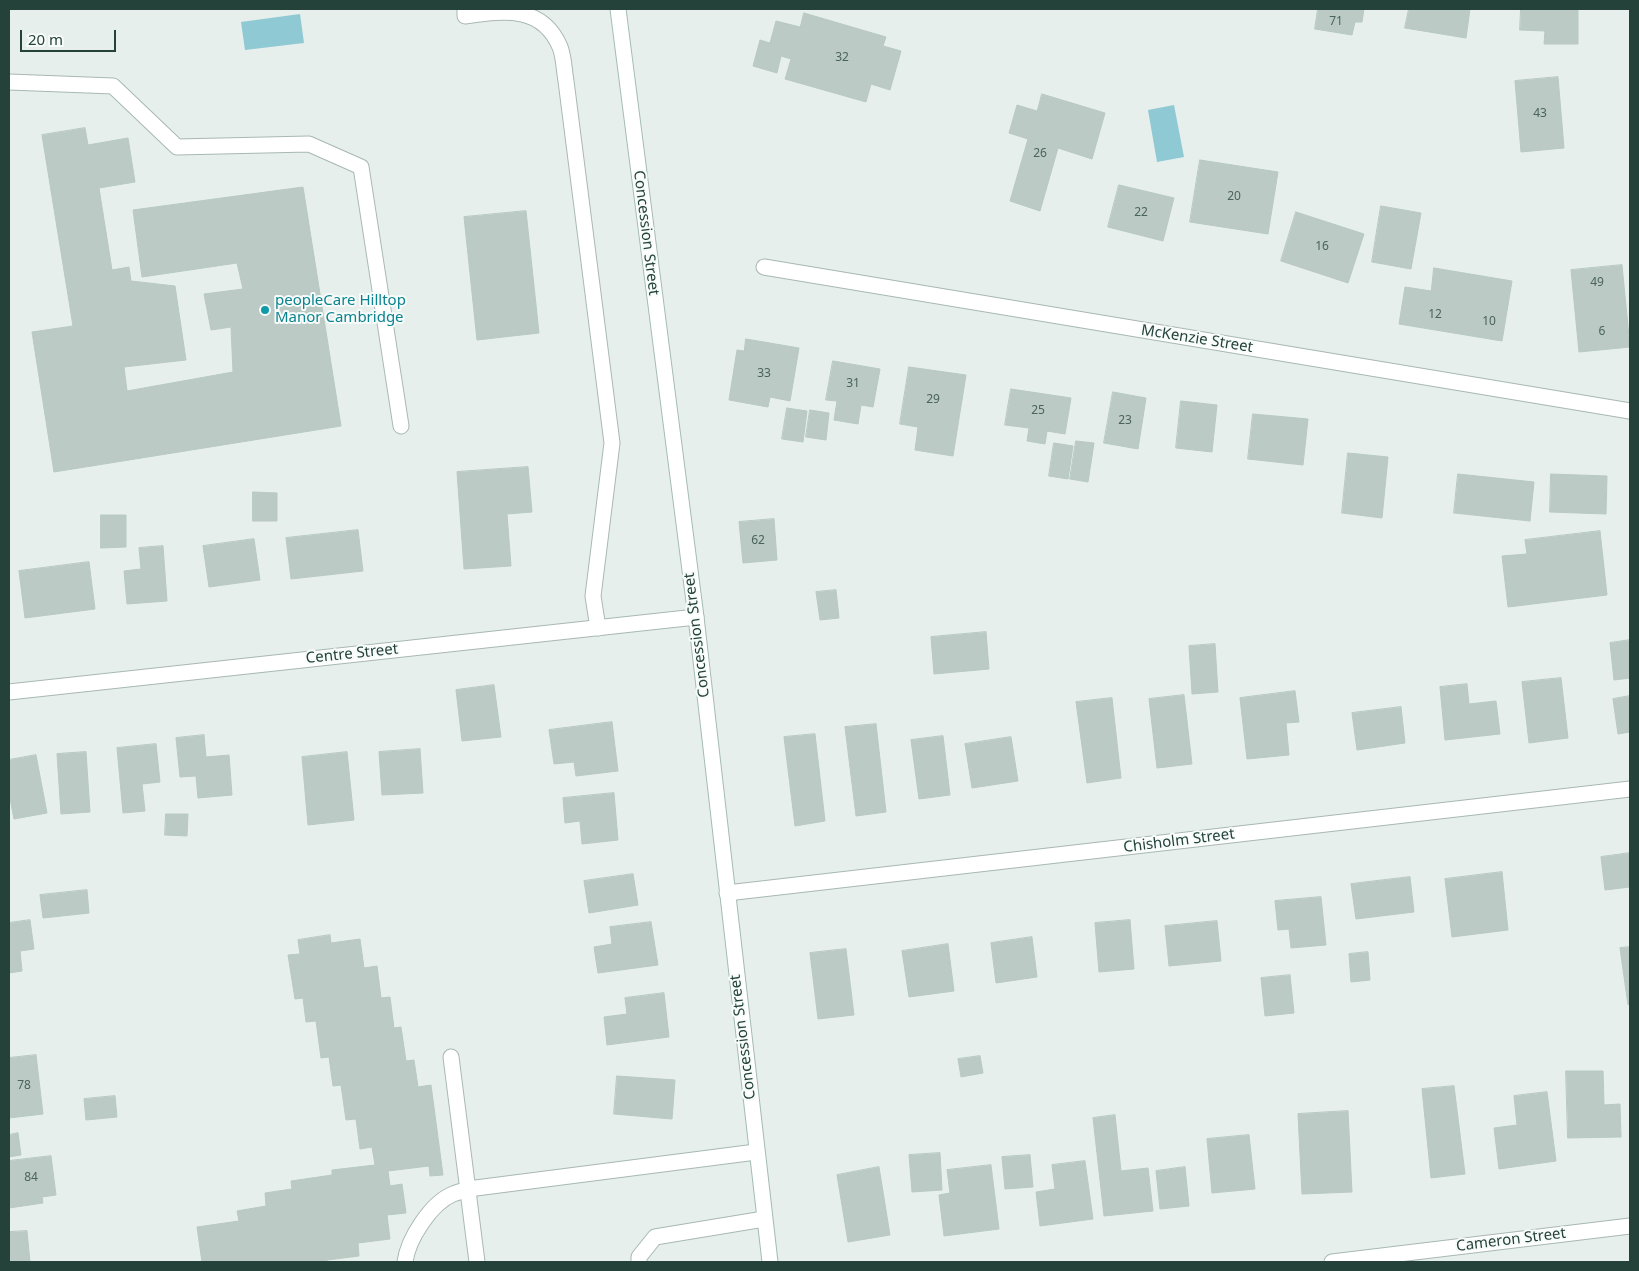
<!DOCTYPE html>
<style>
body{margin:0}
#map{position:relative;width:1639px;height:1271px;overflow:hidden;background:#e6efeb;font-family:"Noto Sans",sans-serif}
canvas{display:block}
.frame{position:absolute;inset:0;border:10px solid #24423a;pointer-events:none}
.scale{position:absolute;left:20px;top:30px;width:96px;height:22px;box-sizing:border-box;border:2px solid #24423a;border-top:0;padding-left:6px;font-size:15px;line-height:18px;white-space:nowrap;color:#24423a;-webkit-text-stroke:4px #f7fbf9;paint-order:stroke}
</style>
<div id="map">
<canvas width="1639" height="1271"></canvas>
<div class="frame"></div>
<div class="scale">20 m</div>
</div>
<script>
const ctx = document.querySelector('canvas').getContext('2d');
ctx.lineJoin = 'round';
function paint(path, color) { ctx.fillStyle = color; ctx.fill(path, 'evenodd'); }
function strokePath(path, color, width, dash) { ctx.strokeStyle = color; ctx.lineWidth = width; ctx.lineCap = dash ? 'butt' : 'round'; ctx.setLineDash(dash || []); ctx.stroke(path); }
function drawText(font, color, halo, rows, align = 'center') {
  ctx.font = font + ' "Noto Sans",sans-serif'; ctx.lineWidth = 4; ctx.setLineDash([]); ctx.textBaseline = 'middle'; ctx.strokeStyle = halo; ctx.fillStyle = color; for (const [text, x, y, turn = 0] of rows) {
    ctx.save(); ctx.translate(x, y); ctx.rotate((+turn || 0) * Math.PI / 180); ctx.textAlign = isNaN(turn) ? turn : align; if (halo) ctx.strokeText(text, 0, 0); ctx.fillText(text, 0, 0); ctx.restore();
  }
}
const water = new Path2D(`
 M300,14L304,43L245,50L241,22Z
 M1174,105L1184,157L1157,162L1148,110Z`);
const building = new Path2D(`
 M1318,9H1364L1362,22H1355L1352,35L1315,29Z
 M1409,9H1470L1466,38L1405,28Z
 M1521,9H1578V44H1544L1545,31L1520,30Z
 M804,13L886,37L883,46L901,51L890,90L871,84L866,102L785,79L791,59L781,56L777,73L753,66L760,40L770,43L776,21L800,27Z
 M1558,77L1564,148L1521,152L1515,81Z
 M1042,94L1105,113L1092,159L1058,148L1040,211L1010,201L1028,139L1009,133L1017,105L1037,111Z
 M85,128L88,145L128,138L135,182L99,188L112,270L129,267L131,281L175,286L186,360L124,367L127,391L233,372L231,327L211,330L204,294L243,289L237,263L142,277L133,210L303,187L341,426L54,472L32,332L73,326L42,135Z
 M1200,160L1278,172L1268,234L1190,222Z
 M1119,185L1174,198L1163,241L1108,227Z
 M1381,206L1421,213L1411,269L1372,262Z
 M526,211L539,333L477,340L464,217Z
 M1296,212L1364,234L1348,283L1281,261Z
 M1622,265L1630,347L1579,352L1571,270Z
 M1434,268L1512,281L1502,341L1399,324L1405,287L1431,291Z
 M746,339L799,348L790,401L770,397L768,407L729,400L737,350L744,351Z
 M833,361L880,369L873,407L861,405L858,424L834,420L837,401L826,400Z
 M909,367L966,375L953,456L915,450L918,427L900,424Z
 M1011,389L1071,398L1065,434L1047,431L1045,444L1027,441L1029,428L1005,425Z
 M1113,392L1146,398L1138,449L1104,443Z
 M1181,401L1217,405L1212,452L1176,448Z
 M787,408L807,411L803,442L782,439Z
 M810,410L829,413L826,440L806,437Z
 M1253,414L1308,419L1303,465L1248,459Z
 M1076,441L1094,443L1088,482L1070,479Z
 M1054,443L1073,446L1068,479L1049,476Z
 M1348,453L1388,457L1382,518L1342,513Z
 M528,467L532,512L507,514L511,566L464,569L457,472Z
 M1458,474L1534,482L1530,521L1454,513Z
 M1551,474L1607,476L1606,514L1550,512Z
 M253,492L277,493V521H253Z
 M101,515H126V547L101,548Z
 M774,519L777,560L743,563L739,522Z
 M358,530L363,571L291,579L286,538Z
 M1600,531L1607,595L1508,607L1502,556L1527,554L1525,540Z
 M254,539L260,580L209,587L203,546Z
 M163,546L167,601L127,604L124,571L141,569L139,548Z
 M89,562L95,609L25,618L19,571Z
 M836,590L839,618L820,620L816,592Z
 M986,632L989,669L934,674L931,637Z
 M1630,640V678L1614,680L1610,643Z
 M1215,644L1218,692L1192,694L1189,646Z
 M1561,678L1568,738L1529,743L1522,682Z
 M1467,684L1469,704L1496,701L1500,734L1445,740L1440,687Z
 M494,685L501,737L462,741L456,690Z
 M1295,691L1299,722L1286,723L1289,755L1247,759L1240,698Z
 M1184,695L1192,764L1157,768L1149,699Z
 M1630,696V732L1618,734L1613,699Z
 M1112,698L1121,778L1087,783L1076,702Z
 M1401,707L1405,743L1357,750L1352,713Z
 M612,722L618,771L576,776L574,762L554,764L549,730Z
 M876,724L886,812L856,816L845,727Z
 M815,734L825,821L795,826L784,737Z
 M204,735L206,757L229,755L232,795L198,798L196,776L180,777L176,738Z
 M943,736L950,795L919,799L911,740Z
 M1011,737L1018,781L972,788L965,744Z
 M156,744L160,782L142,784L145,811L123,813L117,748Z
 M420,749L423,793L382,795L379,752Z
 M86,752L90,812L61,814L57,754Z
 M347,752L354,820L308,825L302,757Z
 M36,755L47,813L14,819L9,793V760Z
 M614,793L618,840L582,844L580,821L565,823L563,798Z
 M166,814H188L187,836L165,835Z
 M1630,853V887L1605,890L1601,857Z
 M1502,872L1508,930L1452,937L1445,879Z
 M633,874L638,905L589,913L584,881Z
 M1410,877L1414,912L1356,919L1351,884Z
 M87,890L89,913L43,918L40,895Z
 M1321,897L1326,945L1291,948L1289,929L1278,930L1275,901Z
 M30,920L34,949L20,951L22,971L9,973V923Z
 M1130,920L1134,969L1099,972L1095,923Z
 M1217,921L1221,961L1169,966L1165,926Z
 M651,922L658,965L598,973L594,947L612,944L610,927Z
 M330,935L331,943L360,939L364,968L377,966L381,998L390,997L394,1028L401,1027L406,1061L414,1060L418,1087L431,1085L443,1175L430,1176L429,1166L388,1171L390,1186L402,1184L406,1213L387,1215L390,1239L358,1243L359,1256L327,1260V1262H202L197,1227L239,1221L237,1211L266,1206L265,1193L292,1189L291,1181L332,1175V1170L375,1165L372,1147L360,1149L356,1119L346,1120L341,1085L333,1086L329,1057L321,1058L316,1021L306,1022L303,998L295,999L288,955L300,954L298,940Z
 M1032,937L1037,977L996,983L991,943Z
 M948,944L954,991L909,997L902,951Z
 M1630,947V1004L1628,1005L1620,948Z
 M846,949L854,1015L818,1019L810,953Z
 M1368,952L1370,980L1351,982L1349,954Z
 M1290,975L1294,1013L1265,1016L1261,978Z
 M664,993L669,1037L607,1045L604,1017L627,1014L625,998Z
 M36,1055L43,1114L9,1118V1058Z
 M980,1056L983,1073L961,1077L958,1059Z
 M1566,1071H1603L1604,1105L1620,1104L1621,1137L1568,1138Z
 M617,1076L675,1080L672,1119L614,1114Z
 M1454,1086L1465,1174L1431,1178L1422,1089Z
 M1547,1092L1556,1161L1499,1169L1494,1128L1517,1125L1514,1096Z
 M115,1096L117,1117L86,1120L84,1099Z
 M1348,1111L1352,1192L1302,1194L1298,1114Z
 M1115,1115L1121,1171L1148,1168L1153,1211L1104,1216L1093,1118Z
 M18,1133L21,1155L9,1157V1135Z
 M1249,1135L1255,1189L1212,1193L1207,1139Z
 M940,1153L942,1190L912,1192L909,1155Z
 M1030,1155L1033,1187L1005,1189L1002,1157Z
 M51,1156L56,1195L42,1197L43,1203L9,1208V1161Z
 M1085,1161L1093,1219L1040,1226L1036,1192L1055,1189L1052,1165Z
 M991,1165L999,1229L944,1236L939,1195L950,1193L947,1170Z
 M879,1167L890,1235L848,1242L837,1175Z
 M1185,1167L1189,1206L1160,1209L1156,1171Z
 M27,1231L30,1262H9V1232Z`);
const service = new Path2D(`
 M465,9V16C502,11 542,4 560,47C564,57 564,70 566,81L612,443L593,596L598,628
 M9,82L113,86L177,147L309,144L361,167L401,426
 M451,1057L477,1262
 M405,1262C408,1239 431,1203 453,1194C458,1192 463,1191 468,1189L756,1152
 M639,1262V1257L655,1237L764,1219`);
const minor = new Path2D(`
 M764,267L1630,411
 M9,692L696,617
 M727,893L1630,789
 M1332,1262L1630,1226`);
const secondary = new Path2D(`
 M618,9L696,617L770,1262`);
const markers = [
 [265,310,5,"#0f9aa8"]
];
const numberNames = [
 ["71",1336,22],
 ["32",842,58],
 ["43",1540,114],
 ["26",1040,154],
 ["20",1234,197],
 ["22",1141,213],
 ["16",1322,247],
 ["49",1597,283],
 ["12",1435,315],
 ["10",1489,322],
 ["6",1602,332],
 ["33",764,374],
 ["31",853,384],
 ["29",933,400],
 ["25",1038,411],
 ["23",1125,421],
 ["62",758,541],
 ["78",24,1086],
 ["84",31,1178]
];
const streetNames = [
 ["Concession Street",646,233,83],
 ["McKenzie Street",1197,339,9],
 ["Concession Street",697,635,-97],
 ["Centre Street",352,654,-6],
 ["Chisholm Street",1179,841,-7],
 ["Concession Street",743,1037,-97],
 ["Cameron Street",1511,1240,-7]
];
const cultureNames = [
 ["peopleCare Hilltop",275,301],
 ["Manor Cambridge",275,318]
];
paint(water, '#8ec9d4');
paint(building, '#bbcac4');
strokePath(building, '#b8c9c2', 1);
strokePath(service, '#a8b8b2', 17);
strokePath(minor, '#a8b8b2', 17);
strokePath(secondary, '#a4bbb3', 17);
strokePath(service, '#fff', 15);
strokePath(minor, '#fff', 15);
strokePath(secondary, '#fff', 15);
for (const [x, y, r, color] of markers) { const dot = new Path2D(); dot.arc(x, y, r, 0, 2 * Math.PI); ctx.fillStyle = color; ctx.fill(dot); strokePath(dot, '#f7fbf9', 2); }
drawText('12px', '#4a645c', null, numberNames);
drawText('15px', '#24423a', '#f7fbf9', streetNames);
drawText('15px', '#0d838f', '#f7fbf9', cultureNames, 'left');
</script>
